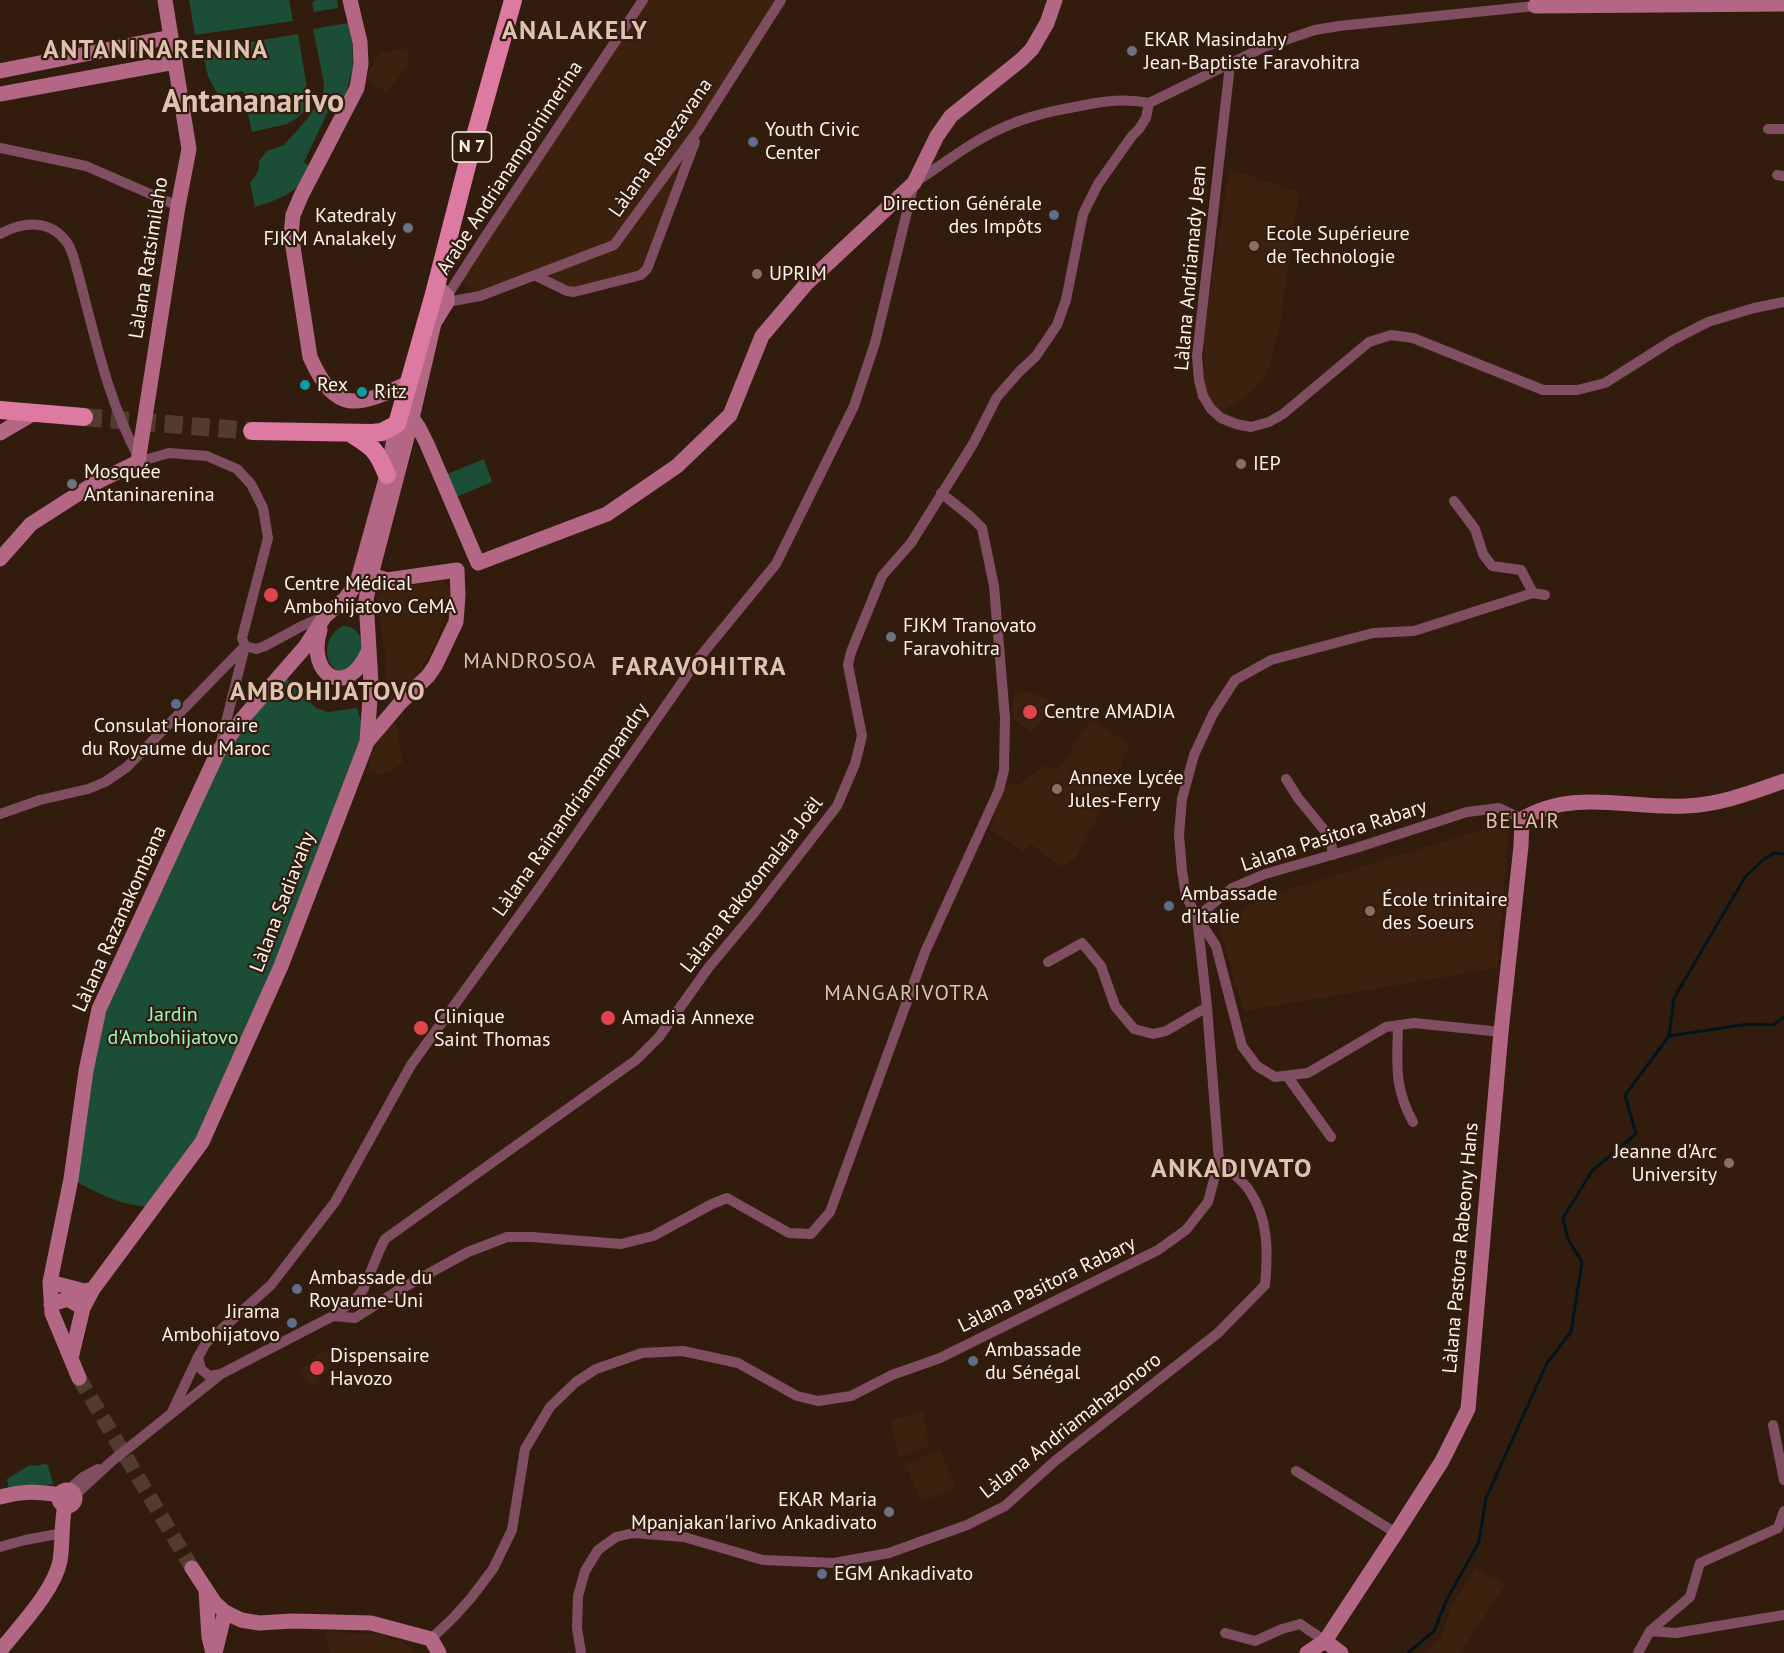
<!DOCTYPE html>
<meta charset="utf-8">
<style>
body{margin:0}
canvas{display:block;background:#321c0e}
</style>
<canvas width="1784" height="1653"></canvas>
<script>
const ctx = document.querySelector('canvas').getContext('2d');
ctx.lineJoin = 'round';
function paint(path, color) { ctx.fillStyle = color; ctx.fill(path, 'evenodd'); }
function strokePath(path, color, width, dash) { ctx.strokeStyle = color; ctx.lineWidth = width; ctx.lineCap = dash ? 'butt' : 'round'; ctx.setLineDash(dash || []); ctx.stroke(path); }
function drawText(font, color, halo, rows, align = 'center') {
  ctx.font = font + ' "PT Sans",sans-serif'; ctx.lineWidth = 4.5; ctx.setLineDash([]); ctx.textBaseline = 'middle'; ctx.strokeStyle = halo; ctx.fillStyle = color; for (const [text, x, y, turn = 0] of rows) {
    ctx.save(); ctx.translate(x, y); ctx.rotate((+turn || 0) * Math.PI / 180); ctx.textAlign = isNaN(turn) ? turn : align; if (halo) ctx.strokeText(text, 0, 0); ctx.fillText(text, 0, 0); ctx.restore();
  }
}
const built = new Path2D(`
 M643,0H781L699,129L647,269L574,292L536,276L479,297L460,277Z
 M407,48L409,63L387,93L366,79L380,53Z
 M1229,169L1299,192L1279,329L1266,375L1246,397L1220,412L1212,404L1204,386V342L1209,300Z
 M442,581L450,588L449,603L437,640L419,673L388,703L386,658L376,600L382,590Z
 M1029,692L1046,699L1051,706L1032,732L1013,719L1014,693Z
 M395,718L403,762L391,772L377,774L376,771L368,772L372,754L383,733Z
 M1091,719L1130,745L1097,818L1076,857L1061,867L1031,844L1023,851L990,830L1002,794L1009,782L1018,785L1045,765L1058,770Z
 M1509,825L1497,968L1244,1011L1218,923L1258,899L1494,826Z
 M323,1350L335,1364L312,1386L299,1372Z
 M923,1411L929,1446L898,1457L891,1421Z
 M940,1449L956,1487L922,1502L905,1464Z
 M1475,1568L1506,1584L1460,1653H1424L1441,1638L1453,1604Z
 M325,1632L380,1634L403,1643L417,1653H330Z`);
const green = new Path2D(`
 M189,0H289L293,21L195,35Z
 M316,0H337L338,8L314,12L312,3Z
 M348,23L352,42L353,67L344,101L334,99L304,162L312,168C297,193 283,198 255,207L250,182C256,178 260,168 259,161L267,151L284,145L308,118L323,95L324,83L313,29Z
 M298,34L308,94L307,108L297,118L287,124L252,132L243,91L218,95L208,76L202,50Z
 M484,459L492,482L456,497L445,475Z
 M343,626C348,626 353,627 356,631C363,638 365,655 357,662C353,666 345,669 340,672C320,663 325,633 343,626Z
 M286,678L316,708L328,712L357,708L367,742L205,1134L154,1207C120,1206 100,1194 71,1179L99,1009L218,752Z
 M44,1464L48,1465L53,1484L31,1488L9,1489L7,1479L30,1465L35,1466Z`);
const stream = new Path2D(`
 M1669,1036L1748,1024L1773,1025L1782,1019L1784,1017
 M1408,1653L1434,1631L1447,1599L1479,1542L1486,1498L1547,1363L1571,1332L1582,1262L1568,1239L1563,1218L1592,1171L1636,1134L1625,1095L1669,1036L1674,998L1745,877L1763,860L1774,853L1784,854`);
const secondaryTunnel = new Path2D(`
 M79,1378L192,1568`);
const primaryTunnel = new Path2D(`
 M84,417L252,431`);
const street = new Path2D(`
 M1230,65L1197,356L1199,380L1203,396L1211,409L1221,418L1236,424L1251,427L1269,422L1283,414L1369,342L1391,335L1413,338L1543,390H1577L1605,383L1673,340L1708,322L1754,308L1784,302
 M1768,129H1784
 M0,148L86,166L178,206
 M1777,175L1784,176
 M0,234C24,221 51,219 68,244C71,249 73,256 75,262C93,327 106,398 139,458
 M536,276L567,291L574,292L641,275L647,269L695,142
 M447,296L483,240L643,0
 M447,302L480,296L614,245L699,129L781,0
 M138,462L169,453L207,456L237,469L251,484L263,508L268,538L242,638L245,646L220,746
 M1454,501L1475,529L1483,554L1492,566L1521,570L1533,593
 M245,646L256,649L265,646L300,627L324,616
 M1286,779L1298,798L1330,837L1333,855
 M0,814L40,800L88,789L105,782L127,767L245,646
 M1048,962L1082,943L1101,966L1115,1006L1134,1029L1153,1034L1166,1031L1207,1007
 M1398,1026C1397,1064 1394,1088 1413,1122
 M1501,1032L1414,1023L1386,1027L1308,1073L1275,1077L1257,1066L1242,1046L1216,946L1197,917L1186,896L1182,871L1179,835L1182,799L1194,755L1213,714L1235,680L1271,660L1373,633L1414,631L1533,593L1545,595
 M1287,1076L1331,1137
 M333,1316L355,1318L397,1291L468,1252L507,1237H532L621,1244L653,1236L712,1204L727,1198L789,1233L811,1234L830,1212L925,952L999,790L1004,770L1005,718L994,586L982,528L971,517L941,493
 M198,1357L201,1369L209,1376L221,1374
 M172,1412L198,1357L206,1343L271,1285L335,1202L411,1065L540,887L699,658L776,564L854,406L875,343L914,183C945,163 974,139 1009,125C1032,115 1056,110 1080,106C1104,101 1125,98 1149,103L1264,47L1315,30L1339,26L1535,6
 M1773,1425L1784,1480
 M1296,1471L1396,1533
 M68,1490L83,1477L98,1469
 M74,1496L112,1461L221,1374L333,1316L354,1300L363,1290L380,1249L385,1239L636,1060L659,1037L709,967L754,913L837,806L855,764L862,736L848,665L851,652L882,576L911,543L973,444L997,397L1019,372L1036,356L1057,325L1066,300L1083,214L1098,184L1132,136L1139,129L1146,118L1149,103
 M0,1547L25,1540L63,1533
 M1650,1631L1676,1633L1784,1615
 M1225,1633L1255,1641L1282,1629L1300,1624L1325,1641
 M431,1639L453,1618L471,1598L493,1569L512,1530L525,1449L550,1407L576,1382L596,1369L642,1353L683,1351L738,1363L797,1396L818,1401L851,1396L892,1375L940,1358L1158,1250L1186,1230L1208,1202L1219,1161L1207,1007L1197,917L1232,888L1265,874L1356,848L1467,812L1499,808L1522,819
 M581,1653L577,1628L578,1596L585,1571L598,1550L616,1537L633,1533L684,1537L763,1560L834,1563L889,1553L967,1525L1005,1506L1055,1461L1218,1333L1265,1285C1268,1252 1269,1219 1249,1190C1242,1179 1228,1170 1219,1161
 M1638,1653L1650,1631L1690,1597L1700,1563L1778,1528L1784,1511`);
const secondary = new Path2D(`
 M350,0L360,42L361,64L357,88L301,196L293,215L291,234L310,357C336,415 357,407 408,383
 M1535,6L1784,4
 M0,71L171,37
 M0,94L175,62
 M412,418L419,428L427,444L478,563L607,514L677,466L730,415L762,336L807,283L914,183L937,136L951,116L1021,60L1032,49L1047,23L1055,0
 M0,433L34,413
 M0,559L31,524L95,483L138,462L178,206L189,149L165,0
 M320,630C306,674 346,701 368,652
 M367,742L401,702L428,676L435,666L456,622L458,595L457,570L387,580L371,575
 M50,1282L84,1291L93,1289
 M51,1304L68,1299L83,1308
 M71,1358L83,1308L93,1289L202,1142L281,966L367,742L371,683L366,600L371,575L412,418L434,323L447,302V296L441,290L434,294
 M79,1378L52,1313L50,1282L71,1179L86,1071L99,1009L218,752L243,718L305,647L325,616L345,599L357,583L387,475L397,424
 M59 1498a8 8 0 1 1 16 0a8 8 0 1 1-16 0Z
 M0,1497C23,1491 36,1491 60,1495
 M192,1568L215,1603L225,1612L241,1620L259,1623L293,1621L371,1623L431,1639L439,1653
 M206,1591L209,1637L213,1653
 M1325,1641L1341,1653
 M0,1651C19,1627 54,1591 60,1561C63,1543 61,1524 65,1505
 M215,1653L225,1612
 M1307,1653L1325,1641L1396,1533L1442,1461L1468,1409L1501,1032L1521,846L1522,819C1574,788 1629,809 1686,806C1722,804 1750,793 1784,781`);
const primary = new Path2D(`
 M0,410L84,417
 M252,431L372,433L382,432L397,424L434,294L470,154L513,0
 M350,433C373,447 377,450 387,475`);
const markers = [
 [1132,51,6,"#6b7280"],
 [753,142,6,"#5c6f8a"],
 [1054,215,6,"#5c6f8a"],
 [408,228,6,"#6b7280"],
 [1254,246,6,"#8d6e63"],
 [757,274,6,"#8d6e63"],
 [305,385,6,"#0f9aa8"],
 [362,392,6,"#0f9aa8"],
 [1241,464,6,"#8d6e63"],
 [72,484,6,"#6b7280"],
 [271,595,8,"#e0444e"],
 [891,637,6,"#6b7280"],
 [176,704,6,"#5c6f8a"],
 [1030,712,8,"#e0444e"],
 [1057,789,6,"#8d6e63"],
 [1169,906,6,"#5c6f8a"],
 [1370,911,6,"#8d6e63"],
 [608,1018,8,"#e0444e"],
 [421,1028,8,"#e0444e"],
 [1729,1163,6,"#8d6e63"],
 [297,1289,6,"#5c6f8a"],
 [292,1323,6,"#5c6f8a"],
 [973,1361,6,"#5c6f8a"],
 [317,1368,8,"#e0444e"],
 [889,1512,6,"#6b7280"],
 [822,1574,6,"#5c6f8a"]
];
const shields = [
 [472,147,39]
];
const shieldNames = [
 ["N 7",472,147]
];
const poiNames = [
 ["EKAR Masindahy",1144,40],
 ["Jean-Baptiste Faravohitra",1144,63],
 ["Youth Civic",765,130],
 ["Center",765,153],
 ["Direction Générale",1042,204,"right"],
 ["des Impôts",1042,227,"right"],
 ["Katedraly",396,216,"right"],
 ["FJKM Analakely",396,239,"right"],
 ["Ecole Supérieure",1266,234],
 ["de Technologie",1266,257],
 ["UPRIM",769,274],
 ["Rex",317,385],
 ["Ritz",374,392],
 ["IEP",1253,464],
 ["Mosquée",84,472],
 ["Antaninarenina",84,495],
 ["Centre Médical",284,584],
 ["Ambohijatovo CeMA",284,607],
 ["FJKM Tranovato",903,626],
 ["Faravohitra",903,649],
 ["Centre AMADIA",1044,712],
 ["Consulat Honoraire",176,726,"center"],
 ["du Royaume du Maroc",176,749,"center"],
 ["Annexe Lycée",1069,778],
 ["Jules-Ferry",1069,801],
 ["Ambassade",1181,894],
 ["d'Italie",1181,917],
 ["École trinitaire",1382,900],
 ["des Soeurs",1382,923],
 ["Clinique",434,1017],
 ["Saint Thomas",434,1040],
 ["Amadia Annexe",622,1018],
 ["Jeanne d'Arc",1717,1152,"right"],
 ["University",1717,1175,"right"],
 ["Ambassade du",309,1278],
 ["Royaume-Uni",309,1301],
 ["Jirama",280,1312,"right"],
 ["Ambohijatovo",280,1335,"right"],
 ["Ambassade",985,1350],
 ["du Sénégal",985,1373],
 ["Dispensaire",330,1356],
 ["Havozo",330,1379],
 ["EKAR Maria",877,1500,"right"],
 ["Mpanjakan'Iarivo Ankadivato",877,1523,"right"],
 ["EGM Ankadivato",834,1574]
];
const streetNames = [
 ["Làlana Rabezavana",661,148,-55],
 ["Arabe Andrianampoinimerina",510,168,-57],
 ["Làlana Ratsimilaho",149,258,-81],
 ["Làlana Andriamady Jean",1191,268,-85],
 ["Làlana Rainandriamampandry",571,810,-55],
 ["Làlana Pasitora Rabary",1334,836,-18],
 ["Làlana Rakotomalala Joël",752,885,-52],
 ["Làlana Sadiavahy",283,902,-69],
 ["Làlana Razanakombana",120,919,-66],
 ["Làlana Pastora Rabeony Hans",1461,1248,-85],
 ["Làlana Pasitora Rabary",1047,1285,-26],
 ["Làlana Andriamahazonoro",1071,1426,-38]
];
const parkNames = [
 ["Jardin",173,1015],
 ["d'Ambohijatovo",173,1038]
];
const neighbourhoodNames = [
 ["MANDROSOA",530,662],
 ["BEL'AIR",1523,822],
 ["MANGARIVOTRA",907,994]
];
const districtNames = [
 ["ANALAKELY",575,32],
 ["ANTANINARENINA",156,51],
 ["FARAVOHITRA",699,668],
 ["AMBOHIJATOVO",328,693],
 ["ANKADIVATO",1232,1170]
];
const townNames = [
 ["Antananarivo",253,103]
];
paint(built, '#3c210e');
paint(green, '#1c4d37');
strokePath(stream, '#00151d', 3);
strokePath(secondaryTunnel, '#513c2f', 15, [15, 8]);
strokePath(primaryTunnel, '#513c2f', 18, [18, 9]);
strokePath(street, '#7f4f61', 10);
strokePath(secondary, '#b36785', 15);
strokePath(primary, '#dc7aa1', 18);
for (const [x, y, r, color] of markers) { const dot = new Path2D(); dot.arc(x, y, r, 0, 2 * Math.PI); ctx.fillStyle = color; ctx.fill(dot); strokePath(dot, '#321c0e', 2); }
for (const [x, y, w] of shields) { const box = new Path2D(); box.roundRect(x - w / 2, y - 15, w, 30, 4.5); ctx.fillStyle = '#321c0e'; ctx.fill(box); strokePath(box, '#fef2ea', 1.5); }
drawText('bold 18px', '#fef2ea', null, shieldNames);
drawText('20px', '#fef2ea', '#321c0e', poiNames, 'left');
drawText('20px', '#fef2ea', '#321c0e', streetNames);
drawText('20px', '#91fac5', '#321c0e', parkNames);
ctx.letterSpacing = '1.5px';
drawText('21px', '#e0c2b0', '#321c0e', neighbourhoodNames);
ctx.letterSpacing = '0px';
ctx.letterSpacing = '1.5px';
drawText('bold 26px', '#e0c2b0', '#321c0e', districtNames);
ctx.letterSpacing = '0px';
drawText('bold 32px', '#e0c2b0', '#321c0e', townNames);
</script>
